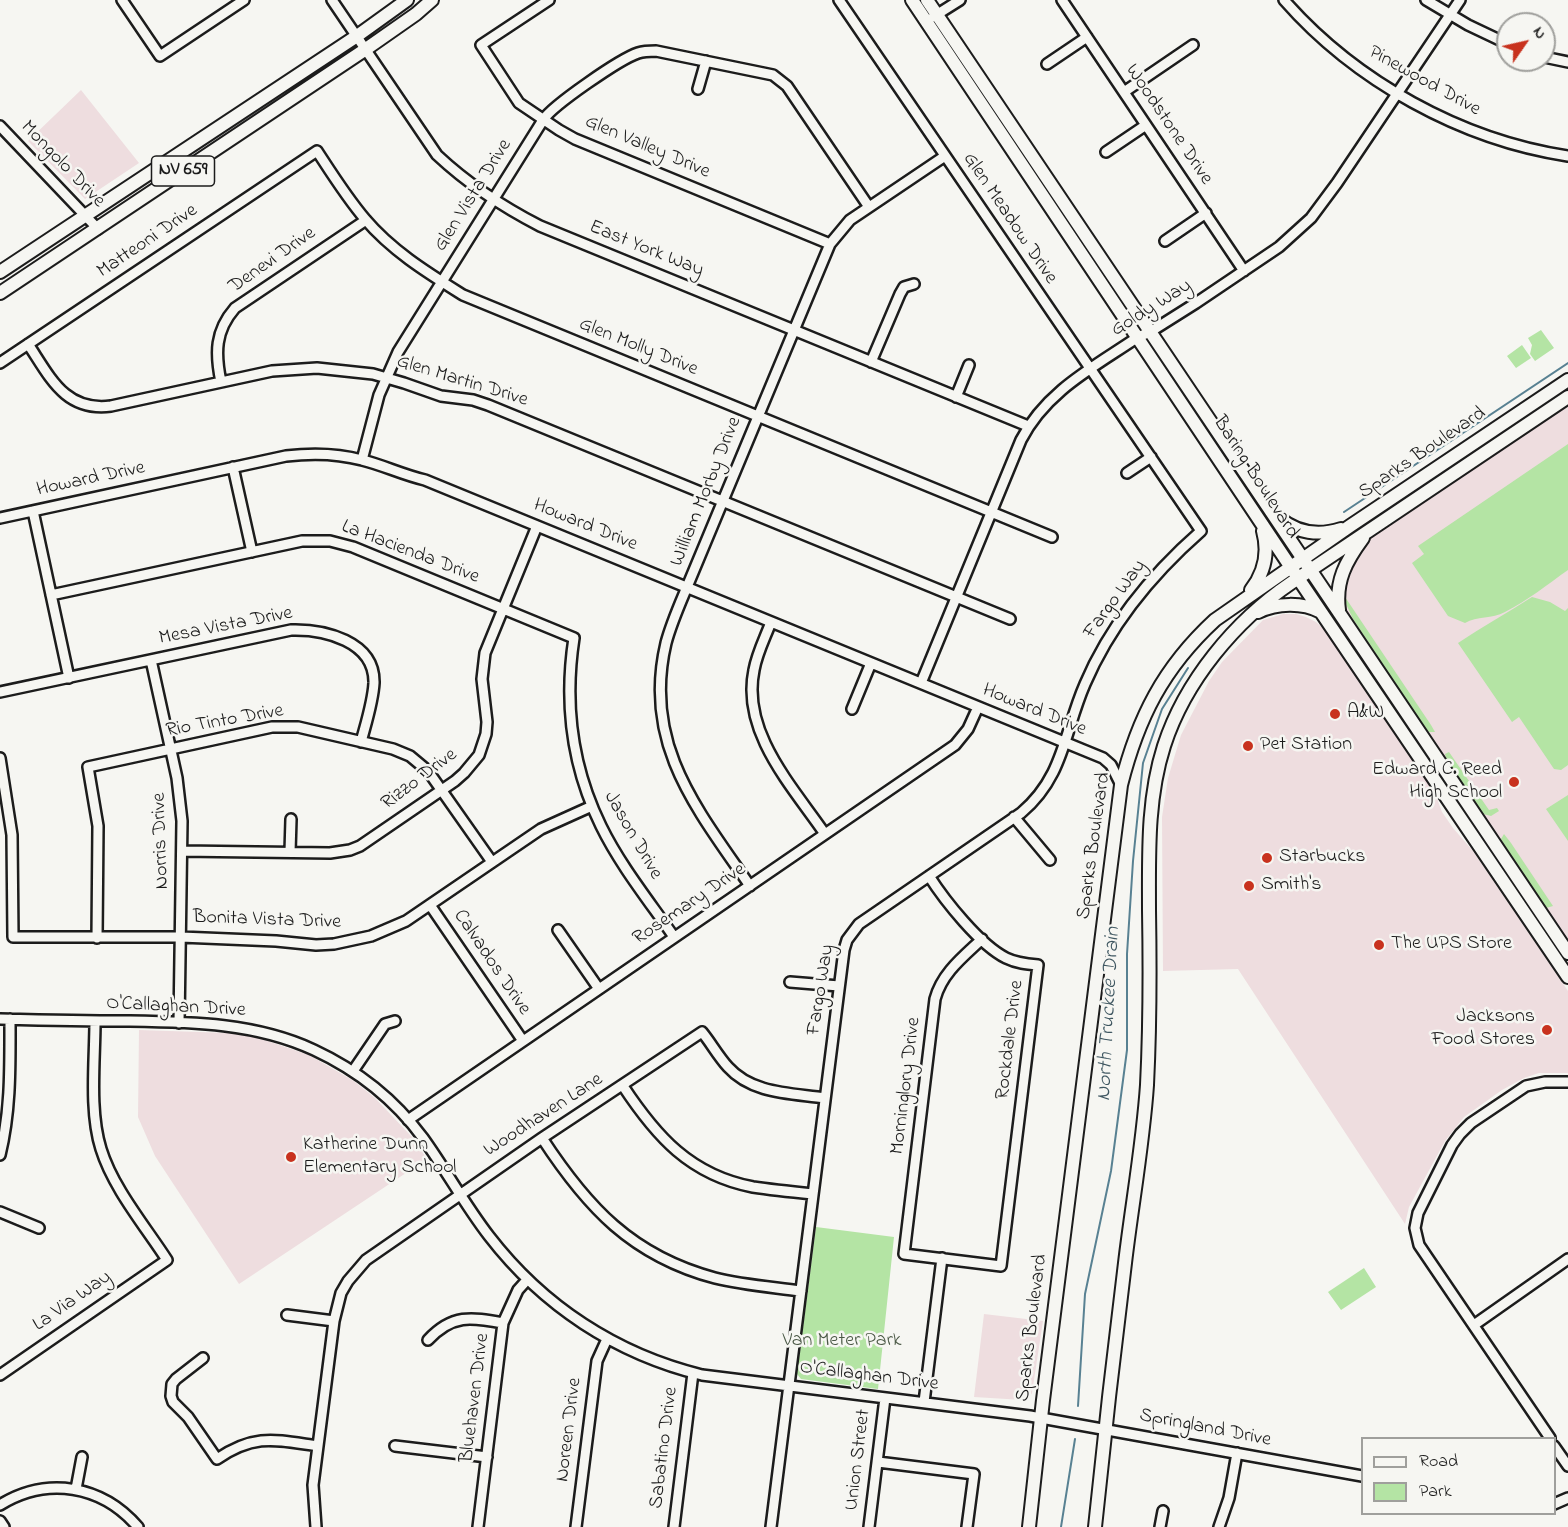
<!DOCTYPE html>
<style>
body{margin:0}
#map{position:relative;width:1568px;height:1527px;overflow:hidden;background:#f6f6f2;font-family:"Indie Flower",sans-serif}
canvas{display:block}
.legend{position:absolute;left:1361px;top:1437px;width:195px;height:78px;box-sizing:border-box;background:#f6f6f2;border:2px solid #9f9f9c;margin:0;padding:8px 10px;list-style:none;font-size:18px;color:#1c1c1c}
.legend li{display:flex;align-items:center;gap:12px;height:30px}
.legend b{width:30px;border:2px solid #9f9f9c}
.north{position:absolute;left:1496px;top:12px;width:60px;height:60px;box-sizing:border-box;background:#f6f6f2;border:2px solid #9f9f9c;border-radius:50%;rotate:56deg;font-size:16px;font-weight:700;line-height:24px;text-align:center;color:#1c1c1c}
.north::after{content:'';display:block;margin:auto;width:21px;height:27px;background:#c8321e;clip-path:polygon(50% 0,100% 100%,50% 72%,0 100%)}
</style>
<div id="map">
<canvas width="1568" height="1527"></canvas>
<ul class="legend">
<li><b style="height:8px;background:#f6f6f2"></b>Road</li>
<li><b style="height:16px;background:#b4e4a4"></b>Park</li>
</ul>
<div class="north">N</div>
</div>
<script>
const ctx = document.querySelector('canvas').getContext('2d');
ctx.lineJoin = 'round';
function paint(path, color) { ctx.fillStyle = color; ctx.fill(path, 'evenodd'); }
function strokePath(path, color, width, dash) { ctx.strokeStyle = color; ctx.lineWidth = width; ctx.lineCap = dash ? 'butt' : 'round'; ctx.setLineDash(dash || []); ctx.stroke(path); }
function drawText(font, color, halo, rows, align = 'center') {
  ctx.font = font + ' "Indie Flower",sans-serif'; ctx.lineWidth = 5; ctx.setLineDash([]); ctx.textBaseline = 'middle'; ctx.strokeStyle = halo; ctx.fillStyle = color; for (const [text, x, y, turn = 0] of rows) {
    ctx.save(); ctx.translate(x, y); ctx.rotate((+turn || 0) * Math.PI / 180); ctx.textAlign = isNaN(turn) ? turn : align; if (halo) ctx.strokeText(text, 0, 0); ctx.fillText(text, 0, 0); ctx.restore();
  }
}
const built = new Path2D(`
 M81,90L139,163L85,199L28,141Z
 M1568,406V943L1345,612L1342,601L1344,574L1362,546L1376,534Z
 M1283,614H1296L1306,617L1316,622L1326,631L1435,793L1442,812L1453,828L1473,851L1568,991V1073H1539L1524,1078L1502,1090L1464,1117L1445,1141L1409,1207L1405,1224L1238,969L1163,971L1162,817L1168,778L1181,735L1209,681L1222,662L1263,620Z
 M139,1030L230,1033L259,1038L309,1055L354,1081L375,1098L412,1137L427,1159L239,1284L155,1156L138,1117Z
 M984,1314L1043,1321L1032,1393L1029,1398L1023,1400L974,1397Z`);
const green = new Path2D(`
 M1541,330L1554,348L1535,361L1530,354L1532,345L1528,338Z
 M1522,345L1531,358L1516,368L1507,356Z
 M1568,444V570C1548,584 1527,601 1505,612C1492,619 1477,616 1465,623L1448,616L1412,563L1424,554L1418,546Z
 M1345,597L1431,725L1435,732H1429L1426,730L1353,619L1346,604Z
 M1532,597L1550,602L1565,611L1568,608V765L1561,770L1554,769L1519,717L1512,722L1458,643C1482,627 1507,613 1532,597Z
 M1449,752L1489,810L1497,808L1499,811L1491,816L1483,814L1447,761L1445,754Z
 M1568,795V841L1546,809Z
 M1504,834L1511,843L1553,906L1546,908L1503,843L1501,839Z
 M816,1227L894,1237L878,1389L801,1379L797,1374Z
 M1364,1268L1376,1287L1341,1310L1328,1292Z`);
const stream = new Path2D(`
 M1344,512L1568,363
 M1078,1406L1085,1294L1111,1171L1127,1050V954L1133,861L1143,763L1162,709L1188,668
 M1061,1527L1075,1439`);
const minor = new Path2D(`
 M122,0L160,56L244,0
 M332,0L437,155C468,184 503,207 540,226L1028,426
 M549,0L481,45L519,103L559,130L575,139L830,244
 M1062,0L1244,271
 M1284,0C1355,81 1461,140 1568,156
 M1426,0L1468,25L1508,44
 M933,17L960,0
 M1544,57L1568,62
 M1047,64L1087,37
 M698,89L706,61
 M1124,92L1193,45
 M0,126L98,229
 M1106,152L1146,125
 M1165,241L1206,213
 M28,344C50,377 65,412 111,406L272,371L317,368L373,374L404,383L441,396L473,400L488,405L1010,619
 M871,362L900,294L904,287L914,284
 M0,363L317,151C332,174 347,198 365,219C392,251 428,273 463,295L1052,537
 M221,382C215,353 215,331 235,308L366,220
 M956,397L969,365
 M362,460L379,395L398,352L543,120C553,105 620,59 638,53C644,51 650,51 656,51L773,75L787,86L869,207
 M233,467L252,552
 M1127,473L1151,457
 M33,511L69,678
 M0,518L286,456C311,453 336,453 362,460C383,465 403,475 425,480L1103,758L1111,765L1121,785
 M51,595L302,541H330L353,547L574,638C564,703 572,767 601,826C620,865 649,901 674,937
 M771,622C765,638 757,653 754,670C741,732 792,786 825,834
 M151,660L177,778L182,821L179,1023
 M921,683L1021,440C1046,391 1094,367 1138,337L1150,332L1196,303L1279,247L1311,218L1337,183L1460,0
 M0,692L291,630C324,629 375,641 374,683C373,702 366,723 361,742
 M852,709L871,663
 M0,758L12,835L13,937H181L276,941L316,945L334,944L371,936L406,921L541,829L592,806
 M1014,817L1050,860
 M182,851L330,853L350,850L360,846L455,781L464,773L479,755L486,734L487,722L482,679L485,653L537,526
 M290,852L291,819
 M929,876C945,901 980,945 1006,958C1016,963 1027,964 1038,965L1001,1266L904,1254L935,999C942,973 963,957 982,939
 M750,886C697,809 642,744 666,643C671,624 679,606 687,587L830,244L850,220L945,156
 M430,905L523,1041
 M558,930L599,989
 M97,938L98,826L88,767L272,727H298L393,749L410,756L428,771L492,862
 M790,982L839,986
 M0,1019C41,1020 82,1021 123,1021C188,1022 254,1022 314,1050C357,1070 395,1100 423,1138C446,1170 465,1205 489,1236C543,1306 616,1354 702,1375L1030,1416L1362,1476
 M353,1071L385,1024L395,1021
 M623,1086C656,1136 690,1175 753,1187C773,1190 793,1192 813,1194
 M408,1120L955,745L968,729L978,707
 M542,1138C587,1207 632,1256 715,1278C743,1285 772,1287 801,1291
 M0,1155C11,1110 10,1066 10,1019
 M0,1212L39,1228
 M287,1315L334,1321
 M1474,1325L1568,1259
 M428,1340C452,1314 471,1317 503,1323
 M203,1358L176,1379L172,1384L171,1396L173,1402L188,1417L217,1459C255,1433 276,1440 318,1446
 M0,1375L167,1260C145,1226 113,1188 101,1149C89,1111 95,1061 95,1021
 M924,1402L942,1258
 M1550,1438L1419,1245L1415,1228L1418,1213L1452,1145L1460,1134L1471,1123L1526,1086L1545,1082H1568
 M395,1446L487,1457
 M1554,1446L1568,1466
 M878,1462L974,1474L967,1527
 M76,1489L82,1457
 M1554,1504L1568,1498
 M0,1505C47,1476 102,1485 138,1527
 M0,1521L4,1527
 M316,1527L313,1485L334,1321L341,1293L348,1281L366,1260L542,1138L702,1032C711,1043 718,1056 728,1067C752,1094 791,1093 825,1098
 M478,1527L503,1323L518,1290L527,1280
 M576,1527L597,1361L607,1339
 M674,1527L693,1373
 M771,1527L844,950L847,940L859,924L1021,813C1064,777 1064,732 1085,684C1111,623 1152,574 1201,531L839,0
 M869,1527L885,1398
 M1160,1527L1163,1511
 M1219,1527L1229,1498L1237,1453`);
const major = new Path2D(`
 M912,0L1298,578L1568,977
 M927,0L1568,953
 M0,272L357,36L407,0
 M0,293L366,49L416,14L432,0
 M1279,518C1297,533 1319,536 1341,529
 M1251,590C1265,572 1269,553 1263,531
 M1339,610C1335,581 1346,561 1363,538
 M1258,612C1277,603 1302,602 1321,612
 M1029,1527L1043,1400L1121,785C1138,718 1163,668 1215,620L1350,526L1568,380
 M1095,1527C1104,1439 1114,1351 1125,1263C1132,1204 1143,1144 1147,1085C1150,1026 1150,968 1149,910C1149,854 1147,799 1164,746C1185,681 1235,621 1291,583L1568,397`);
const markers = [
 [1335,714,6,"#c8321e"],
 [1248,746,6,"#c8321e"],
 [1514,782,6,"#c8321e"],
 [1267,858,6,"#c8321e"],
 [1249,886,6,"#c8321e"],
 [1379,945,6,"#c8321e"],
 [1547,1030,6,"#c8321e"],
 [291,1157,6,"#c8321e"]
];
const shields = [
 [183,171,63]
];
const shieldNames = [
 ["NV 659",183,171]
];
const streetNames = [
 ["Pinewood Drive",1424,82,29],
 ["Woodstone Drive",1168,125,56],
 ["Glen Valley Drive",647,148,23],
 ["Mongolo Drive",62,165,46],
 ["Glen Vista Drive",474,196,-58],
 ["Glen Meadow Drive",1009,219,56],
 ["Matteoni Drive",148,242,-34],
 ["East York Way",646,250,22],
 ["Denevi Drive",273,261,-35],
 ["Goldy Way",1152,309,-32],
 ["Glen Molly Drive",638,348,22],
 ["Glen Martin Drive",462,382,17],
 ["Sparks Boulevard",1423,454,-34],
 ["Baring Boulevard",1255,478,57],
 ["Howard Drive",91,480,-12],
 ["William Morby Drive",707,492,-68],
 ["Howard Drive",585,526,22],
 ["La Hacienda Drive",410,553,21],
 ["Fargo Way",1116,600,-54],
 ["Mesa Vista Drive",226,627,-11],
 ["Howard Drive",1034,711,22],
 ["Rio Tinto Drive",225,722,-10],
 ["Rizzo Drive",420,780,-37],
 ["Jason Drive",632,836,60],
 ["Norris Drive",162,841,-92],
 ["Sparks Boulevard",1095,846,-82],
 ["Rosemary Drive",690,905,-34],
 ["Bonita Vista Drive",267,921,2],
 ["Calvados Drive",491,963,56],
 ["Fargo Way",822,990,-81],
 ["O'Callaghan Drive",176,1008,3],
 ["Rockdale Drive",1011,1040,-83],
 ["Morninglory Drive",907,1086,-83],
 ["Woodhaven Lane",544,1116,-33],
 ["La Via Way",73,1302,-35],
 ["Sparks Boulevard",1033,1328,-83],
 ["O'Callaghan Drive",869,1377,7],
 ["Bluehaven Drive",476,1398,-83],
 ["Springland Drive",1205,1429,11],
 ["Noreen Drive",570,1430,-83],
 ["Sabatino Drive",665,1448,-83],
 ["Union Street",859,1460,-83]
];
const poiNames = [
 ["A&W",1347,714],
 ["Pet Station",1260,746],
 ["Edward C. Reed",1502,771,"right"],
 ["High School",1502,794,"right"],
 ["Starbucks",1279,858],
 ["Smith's",1261,886],
 ["The UPS Store",1391,945],
 ["Jacksons",1535,1018,"right"],
 ["Food Stores",1535,1041,"right"],
 ["Katherine Dunn",303,1146],
 ["Elementary School",303,1169]
];
const parkNames = [
 ["Van Meter Park",842,1342]
];
const waterNames = [
 ["North Truckee Drain",1110,1014,-87]
];
paint(built, '#eedddf');
paint(green, '#b4e4a4');
strokePath(stream, '#588192', 2);
strokePath(minor, '#1c1c1c', 14);
strokePath(major, '#1c1c1c', 16);
strokePath(minor, '#f6f6f2', 9);
strokePath(major, '#f6f6f2', 12);
for (const [x, y, r, color] of markers) { const dot = new Path2D(); dot.arc(x, y, r, 0, 2 * Math.PI); ctx.fillStyle = color; ctx.fill(dot); strokePath(dot, '#f6f6f2', 2); }
for (const [x, y, w] of shields) { const box = new Path2D(); box.roundRect(x - w / 2, y - 15, w, 30, 4.5); ctx.fillStyle = '#f6f6f2'; ctx.fill(box); strokePath(box, '#1c1c1c', 1.5); }
drawText('bold 18px', '#1c1c1c', null, shieldNames);
drawText('20px', '#1c1c1c', '#f6f6f2', streetNames);
drawText('20px', '#1c1c1c', '#f6f6f2', poiNames, 'left');
drawText('20px', '#4a5845', '#f6f6f2', parkNames);
drawText('italic 21px', '#3f5761', '#f6f6f2', waterNames);
</script>
